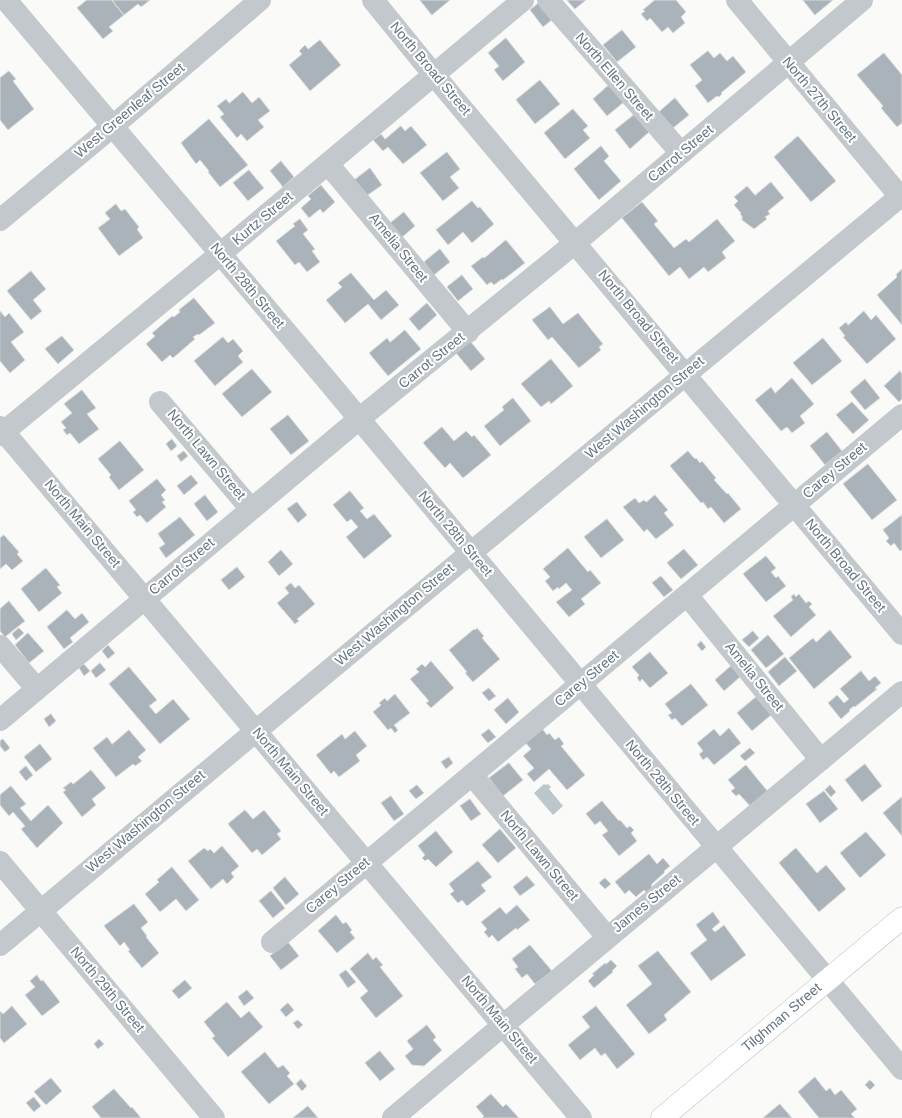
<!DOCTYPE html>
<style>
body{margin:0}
canvas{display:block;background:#fafaf8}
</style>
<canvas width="902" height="1118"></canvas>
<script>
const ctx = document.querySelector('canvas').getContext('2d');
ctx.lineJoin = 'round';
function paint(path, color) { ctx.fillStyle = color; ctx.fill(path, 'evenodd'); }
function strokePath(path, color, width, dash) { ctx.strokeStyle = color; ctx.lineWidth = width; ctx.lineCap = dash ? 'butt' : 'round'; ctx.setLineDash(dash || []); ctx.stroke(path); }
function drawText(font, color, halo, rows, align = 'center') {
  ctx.font = font + ' Helvetica,sans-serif'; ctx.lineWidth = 4; ctx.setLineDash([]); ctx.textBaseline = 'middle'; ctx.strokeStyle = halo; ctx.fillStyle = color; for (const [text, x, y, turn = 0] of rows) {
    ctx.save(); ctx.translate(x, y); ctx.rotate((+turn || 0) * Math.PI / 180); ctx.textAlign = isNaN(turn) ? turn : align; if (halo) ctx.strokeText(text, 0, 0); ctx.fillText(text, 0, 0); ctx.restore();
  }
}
const water = new Path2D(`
 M544,784L546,785L548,784L551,787L549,789L563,806L553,815L534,793Z`);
const building = new Path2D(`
 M87,0H112L124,15L109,27L113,31L103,39L77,8Z
 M112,0H150L141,7L138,4L124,15Z
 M420,0H450L432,15Z
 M567,0H586L575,9Z
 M655,0H676L686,12L681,17L685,23L673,33L668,27L662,32L650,18L647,21L641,14L645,11L643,10Z
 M803,0H833L815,15Z
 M540,2L553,19L543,27L530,10Z
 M622,30L636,47L617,62L603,45Z
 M506,38L525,62L503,81L494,70L499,66L488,53Z
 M320,40L341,65L310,91L289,65L302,54L299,51L305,45L308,49Z
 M708,51L714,58L720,53L727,61L733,56L746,72L721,93L722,94L719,97L717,96L708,103L695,86L702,80L690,65Z
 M884,53L902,75V123L897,127L881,108L883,106L857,75Z
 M9,71L16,79L13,81L34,109L8,130L0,120V78Z
 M540,80L560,104L535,124L516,100Z
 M609,85L624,102L607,116L593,99Z
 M243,92L252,103L259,97L270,111L258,120L264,127L247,141L241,134L237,138L220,117L224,114L217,106L226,99L229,103Z
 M675,98L689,115L673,128L659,112Z
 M573,109L588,126L583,130L590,138L565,159L544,133Z
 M635,114L649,132L630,149L615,130Z
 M209,119L248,165L220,187L208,172L209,171L200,160L196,164L181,143Z
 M401,126L405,131L411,126L427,145L403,164L388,147L383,151L373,140L381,134L385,139Z
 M798,136L836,181L811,202L774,157Z
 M601,146L609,156L604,161L621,181L599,200L574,169Z
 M447,152L460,169L450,177L459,188L443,201L420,173Z
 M281,161L294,177L283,187L270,171Z
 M370,168L382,185L365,197L353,181Z
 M249,170L264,188L248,201L233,183Z
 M771,182L784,198L768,211L770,214L765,217L767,219L754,229L742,220V216L740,214L741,213L734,205L738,201L734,197L747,186L755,195Z
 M321,185L335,202L323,213L320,209L309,218L301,208L311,199L308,196Z
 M472,201L478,208L480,207L494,224L472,243L463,232L448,245L436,230Z
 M642,202L658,221L654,224L674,248L686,239L689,242L717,219L735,241L722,252L726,258L708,272L704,267L689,279L680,267L669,276L622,218Z
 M116,204L121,211L125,209L139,227L137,229L143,238L119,256L98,228L110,219L105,213Z
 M404,212L415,226L400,239L388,225Z
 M300,219L308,230L303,234L315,249L312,251L320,262L307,272L299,262L295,265L276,241L295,226L293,224Z
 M506,240L525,263L503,280L502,279L494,285L491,282L487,285L471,266L483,257L484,258Z
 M440,249L450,262L434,275L424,262Z
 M902,269V325L877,295L897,277L896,275Z
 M31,271L46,289L33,300L42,311L31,320L7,291Z
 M351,273L374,300L386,290L399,305L381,320L368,304L345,323L326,300L342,287L338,283Z
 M462,275L473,289L458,301L447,287Z
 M194,298L215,323L199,335L198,334L193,337L195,339L173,358L170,355L162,362L146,344L155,336L152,333L172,316L174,317L180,312L179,310Z
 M427,303L437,315L419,331L409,319Z
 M550,307L563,324L578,313L603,344L599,347L601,350L579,368L552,337L548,340L532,320Z
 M0,311L5,317L9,313L24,332L11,342L25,360L10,373L0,361Z
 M864,311L871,320L876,315L896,339L867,364L843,337L845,336L839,328L846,322L848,325Z
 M405,330L421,349L388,376L369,353L387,338L390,342Z
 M62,336L74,350L58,364L45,349Z
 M223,337L228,343L233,339L243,351L238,356L243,362L215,386L194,361Z
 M823,338L842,361L812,385L793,363Z
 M470,341L485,359L471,371L456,353Z
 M551,359L573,386L551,404L549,401L541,407L521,384Z
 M252,369L272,392L242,417L222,394Z
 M900,371L902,374V399L899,402L884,386Z
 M792,378L814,404L800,416L805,423L792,433L787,427L781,431L755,400L771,387L775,393Z
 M865,379L880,398L865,410L850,392Z
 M82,390L96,408L87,414L99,429L79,444L70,433L67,435L63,430L66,428L61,422L72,413L64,404Z
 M513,398L531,421L500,446L484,426L504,410L502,407Z
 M852,402L869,420L853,434L836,415Z
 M288,415L309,441L291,455L270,429Z
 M442,427L454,441L466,431L472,437L474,435L491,455L463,478L450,463L445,468L423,443Z
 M827,432L842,451L825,465L810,446Z
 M172,439L177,446L171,451L166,444Z
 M120,441L144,470L119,490L109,477L111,475L98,459Z
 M184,451L188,456L181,462L177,456Z
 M688,451L695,459L696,458L700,463L702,461L716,478L714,480L727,494L728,493L741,509L724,523L711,507L708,509L703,502L701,503L670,466Z
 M868,464L897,500L872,520L843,484Z
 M191,475L198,483L184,495L177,486Z
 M157,479L166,490L161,495L165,500L162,502L166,507L147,523L140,515L137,517L133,512L136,510L129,501Z
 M350,491L364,508L360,511L367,519L374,514L392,536L364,559L346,537L358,527L351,519L347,522L333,505Z
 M205,495L218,512L207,521L194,504Z
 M655,495L668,510L664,513L674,525L656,539L647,529L644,532L623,507L635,498L639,503L644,500L646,502Z
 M297,502L307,515L298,523L287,509Z
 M902,515V550L900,551L894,543L891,546L886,541L889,538L883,530Z
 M180,517L195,535L166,558L159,548L165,544L158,534Z
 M607,519L624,540L601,558L584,537Z
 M4,535L19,552L17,554L23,561L12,570L6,564L0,569V538Z
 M568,548L588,572L590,570L601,583L581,599L585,604L569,617L556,602L572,590L566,583L559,589L558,587L553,591L545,581L550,577L543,569Z
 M684,549L698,565L681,579L667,563Z
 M281,550L293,564L279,576L268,562Z
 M766,556L776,568L771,572L776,578L778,576L786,586L766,602L743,574Z
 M237,567L245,577L229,590L221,580Z
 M46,568L60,585L57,587L62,593L39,612L21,589Z
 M661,576L673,590L664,597L652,583Z
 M291,583L295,588L299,585L315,604L297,619L299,621L295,624L277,603L289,593L285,588Z
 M794,594L796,597L799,594L806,603L809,601L812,604L809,607L816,615L791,637L773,616L793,600L791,597Z
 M9,601L25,621L5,637L0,631V609Z
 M67,610L75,619L82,613L89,622L70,638L73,642L64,649L47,627Z
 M19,628L24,633L16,640L12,634Z
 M477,628L484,636L482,638L500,659L473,682L465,673L467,672L449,650L474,629L475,630Z
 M830,630L852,657L814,689L789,658L813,638L816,642Z
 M753,631L759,638L749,647L742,640Z
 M28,633L44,651L29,663L15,645Z
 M768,635L784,654L766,668L751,650Z
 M701,641L706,647L702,651L697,645Z
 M108,645L115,653L108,659L102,651Z
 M650,652L668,673L650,688L642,679L640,682L637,678L639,675L632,667Z
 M785,657L797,671L779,686L768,672Z
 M431,661L454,688L431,708L426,703L429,701L410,679L419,672L416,669L422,664L425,667Z
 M100,663L106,670L96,678L91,671Z
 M84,664L90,671L84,676L79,668Z
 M731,666L740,677L724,691L715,680Z
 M129,667L157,700L149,706L156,714L173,699L190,719L160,744L109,684Z
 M861,671L869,681L875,676L881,683L875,688L877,689L855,707L854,706L849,710L850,711L841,719L828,703L837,695L844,703L849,699L840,689Z
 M691,684L708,705L682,726L675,718L672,720L668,715L672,713L665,704Z
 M489,688L496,696L489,701L482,693Z
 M395,694L410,713L394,725L398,730L395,733L391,728L388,730L373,712L381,705L379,703L385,698L387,701Z
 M756,697L771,715L752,731L737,713Z
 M508,698L519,712L506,724L494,710Z
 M51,714L56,721L49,727L44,719Z
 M541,727L547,735L549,733L555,740L559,737L564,744L561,746L585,775L567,790L549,769L534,782L527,774L534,768L523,756L531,749L524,741Z
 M729,728L741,743L714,765L707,757L703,760L699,754L703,751L697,743L714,729L720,736Z
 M489,729L496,737L488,743L481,735Z
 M129,730L146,750L138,757L142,761L135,766L133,764L116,777L93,748L107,737L112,744Z
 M355,731L367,746L356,755L360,761L339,777L334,771L331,774L316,755L342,734L345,739Z
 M3,739L10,748L5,752L0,746V741Z
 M40,744L52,759L36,772L24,757Z
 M750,748L755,753L745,761L740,756Z
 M449,757L453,763L446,769L441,762Z
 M509,763L523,780L503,796L489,778Z
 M865,764L882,786L862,802L845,780Z
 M746,765L769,793L752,808L739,794L736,796L731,791L735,788L728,780Z
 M26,766L33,775L26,781L19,772Z
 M91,770L106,788L92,799L96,805L82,817L63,792L66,790L63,788L71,782L73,784Z
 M417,785L424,793L416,799L409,791Z
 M830,785L836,792L831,797L825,790Z
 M11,786L26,804L20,808L31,821L48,805L63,823L37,848L21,829L25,826L13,812L9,816L0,805V795Z
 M824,791L838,809L820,823L806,804Z
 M391,796L404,814L394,821L381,803Z
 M902,797V836L883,813Z
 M470,799L481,814L471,821L460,806Z
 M602,801L619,821L620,820L627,828L630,826L634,830L631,833L637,841L619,856L602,835L608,831L600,821L595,825L586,814Z
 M245,810L253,819L264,810L281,831L277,834L281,839L262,855L257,849L252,853L228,824Z
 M500,829L516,848L498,863L482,845Z
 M436,831L453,852L436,867L428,859L425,861L422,858L425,855L418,846Z
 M866,832L886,855L860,878L840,853Z
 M222,846L239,866L231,873L234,877L227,884L223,879L211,889L188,861L204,848L208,851L210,849L214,853Z
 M796,848L817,873L826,865L846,889L819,912L779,863Z
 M649,854L657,864L663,858L670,866L664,871L665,872L651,885L653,888L647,893L644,890L636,897L629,890L625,894L615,882Z
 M478,861L492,877L481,885L486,891L467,906L462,900L458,903L450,894L454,891L449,884Z
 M172,867L199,900L186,911L176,899L160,912L145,894L159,882L157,880Z
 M527,876L535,885L520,896L513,887Z
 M285,877L299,894L286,905L273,888Z
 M605,878L611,884L605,889L599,883Z
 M271,891L285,908L273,918L259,901Z
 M134,904L148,922L141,928L147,936L146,937L159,953L142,968L128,951L130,950L124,942L120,946L104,926Z
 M517,905L530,920L517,930L516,928L498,942L492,935L489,938L484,932L487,929L481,922L500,907L506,914Z
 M713,912L720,922L712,929L715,932L724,925L746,955L711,981L690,953L707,940L696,925Z
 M336,915L343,924L346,922L352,930L350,932L355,938L337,953L318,931Z
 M288,942L299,956L281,970L270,956Z
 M530,945L552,971L535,984L527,974L522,978L515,969L518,967L512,959Z
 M658,951L691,992L664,1015L667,1020L649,1034L626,1005L652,984L638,966Z
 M368,953L373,960L376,957L383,965L380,967L403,996L376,1018L360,998L368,991L350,969Z
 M611,960L617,966L612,971L613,972L594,988L588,981L594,975L592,974L605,963L606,964Z
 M346,970L356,982L348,988L339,975Z
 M37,975L41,981L43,980L60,1002L42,1016L25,995L35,987L30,981Z
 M185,980L192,988L179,999L172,991Z
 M247,990L254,998L244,1006L238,997Z
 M227,1002L241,1018L249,1011L263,1027L228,1057L212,1038L215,1036L204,1022Z
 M288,1003L294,1010L286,1017L280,1010Z
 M12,1006L27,1024L4,1043L0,1038V1011L3,1014Z
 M596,1006L635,1054L617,1069L605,1053L601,1056L595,1048L580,1060L568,1045L590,1027L582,1017Z
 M298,1020L303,1025L298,1029L293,1023Z
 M427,1025L436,1037L433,1040L442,1050L424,1066L412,1065L405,1056L413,1049L407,1041Z
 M99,1039L104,1044L98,1049L94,1044Z
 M380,1051L395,1069L380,1081L365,1063Z
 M265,1052L278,1068L283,1065L290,1073L287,1076L294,1084L269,1104L241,1072Z
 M815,1077L826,1091L830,1088L835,1095L841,1090L857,1109L851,1114L855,1118H819L798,1092Z
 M51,1078L62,1091L46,1105L34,1092Z
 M301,1079L307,1086L302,1091L296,1084Z
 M870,1080L875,1085L870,1090L865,1085Z
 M114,1089L131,1108L132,1107L141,1118H101L92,1107Z
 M491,1094L503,1107L506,1104L519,1118H482L484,1116L476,1107Z
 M34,1097L41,1106L34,1112L26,1103Z
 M780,1104L792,1118H763Z
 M308,1106L318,1118H293Z`);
const minor = new Path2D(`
 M6,0L326,379L902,1069
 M373,0L434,75L902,634
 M548,0L681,153
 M737,0L902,199
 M328,164L468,332
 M0,220L113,126L260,0
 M160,402L251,509
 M0,427L581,1118
 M0,435L220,254L523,0
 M687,595L821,760
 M0,646L37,689
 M0,720L359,419L575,243L862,0
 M472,775L607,937
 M0,862L214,1118
 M272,942L902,415
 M0,945L256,731L902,195
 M393,1118C562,975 733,834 902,692`);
const major = new Path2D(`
 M662,1118L902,918`);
const streetNames = [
 ["North Broad Street",430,69,50],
 ["North Ellen Street",614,77,49],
 ["North 27th Street",819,100,50],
 ["West Greenleaf Street",130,111,-40],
 ["Carrot Street",681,154,-40],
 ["Kurtz Street",263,219,-40],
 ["Amelia Street",398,248,51],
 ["North 28th Street",247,286,50],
 ["North Broad Street",638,317,50],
 ["Carrot Street",432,361,-39],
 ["West Washington Street",645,408,-40],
 ["North Lawn Street",206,455,50],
 ["Carey Street",835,471,-40],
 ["North Main Street",82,524,50],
 ["North 28th Street",455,534,50],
 ["North Broad Street",845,566,50],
 ["Carrot Street",182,567,-40],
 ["West Washington Street",395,615,-40],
 ["Amelia Street",754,677,51],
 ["Carey Street",587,679,-40],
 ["North Main Street",290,772,50],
 ["North 28th Street",662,783,50],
 ["West Washington Street",146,822,-40],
 ["North Lawn Street",539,856,50],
 ["Carey Street",338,886,-40],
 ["James Street",647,904,-39],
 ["North 29th Street",107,990,50],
 ["Tilghman Street",782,1018,-40],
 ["North Main Street",499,1020,50]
];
paint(water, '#bbc7cb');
paint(building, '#aab3b9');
strokePath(building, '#dcdcda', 1);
strokePath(major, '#b5babe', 23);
strokePath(minor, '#c3c8cc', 22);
strokePath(major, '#fff', 22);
drawText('14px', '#657683', '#fff', streetNames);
</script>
